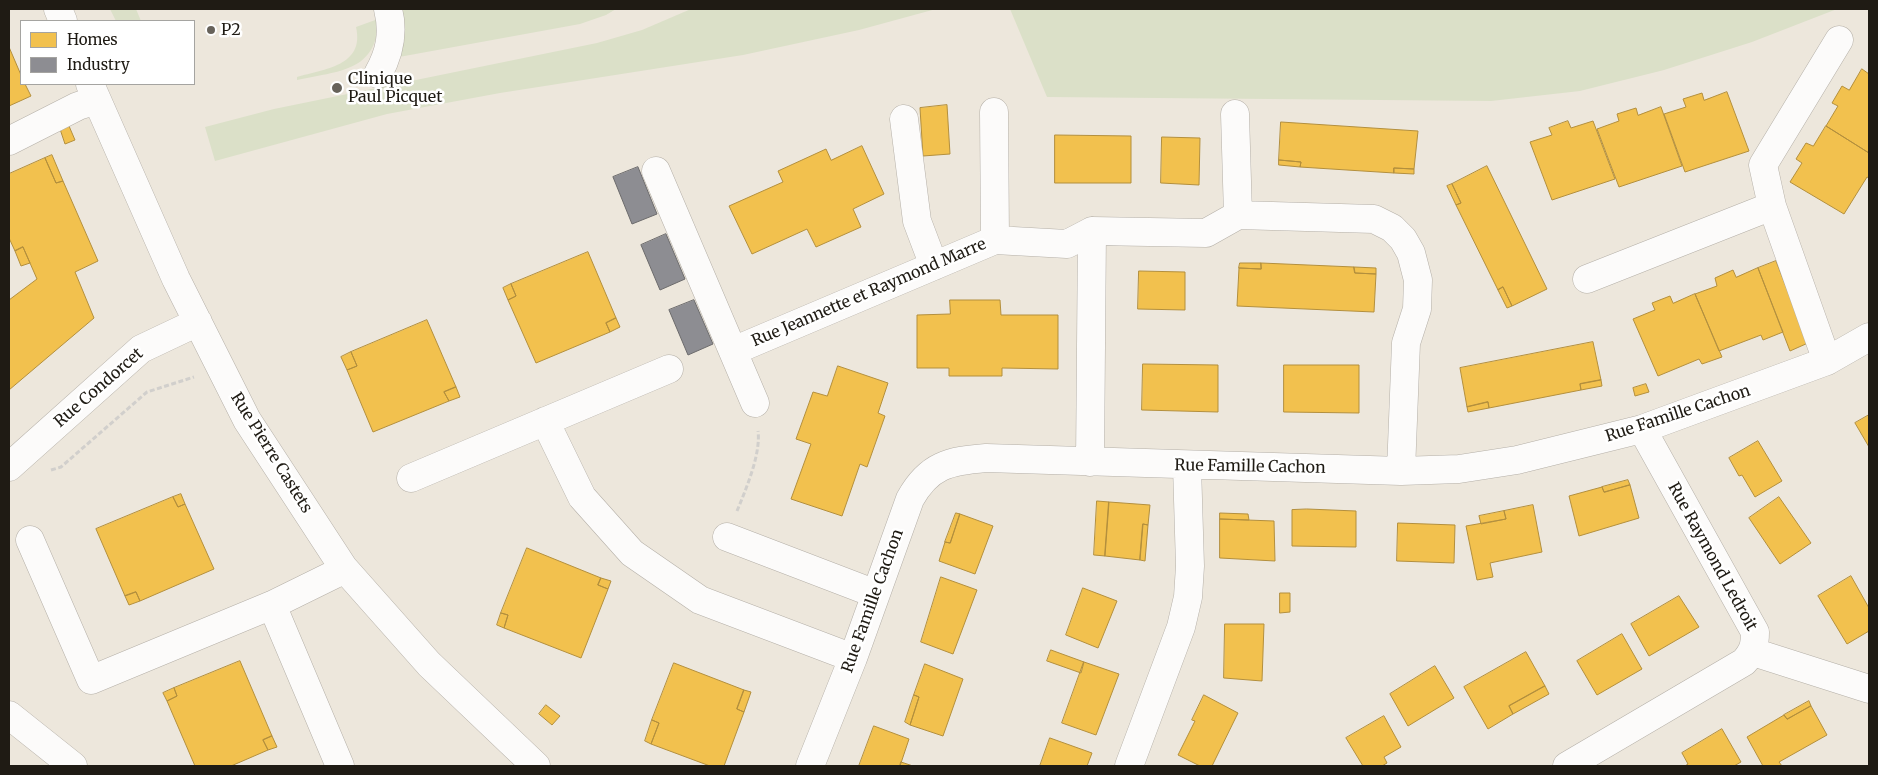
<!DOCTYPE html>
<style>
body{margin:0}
#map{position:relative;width:1878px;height:775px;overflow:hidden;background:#ede7dc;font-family:Merriweather,serif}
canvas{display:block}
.frame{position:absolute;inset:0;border:10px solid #1f1b14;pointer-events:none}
.legend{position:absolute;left:20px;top:20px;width:175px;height:65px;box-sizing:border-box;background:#fff;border:1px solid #a5a4a1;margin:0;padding:6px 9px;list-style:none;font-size:15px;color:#1f1b14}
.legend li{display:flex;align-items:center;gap:10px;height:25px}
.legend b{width:25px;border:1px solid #a5a4a1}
</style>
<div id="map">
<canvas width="1878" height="775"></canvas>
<div class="frame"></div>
<ul class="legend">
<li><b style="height:14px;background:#f2c14e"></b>Homes</li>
<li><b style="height:14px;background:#8d8d92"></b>Industry</li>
</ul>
</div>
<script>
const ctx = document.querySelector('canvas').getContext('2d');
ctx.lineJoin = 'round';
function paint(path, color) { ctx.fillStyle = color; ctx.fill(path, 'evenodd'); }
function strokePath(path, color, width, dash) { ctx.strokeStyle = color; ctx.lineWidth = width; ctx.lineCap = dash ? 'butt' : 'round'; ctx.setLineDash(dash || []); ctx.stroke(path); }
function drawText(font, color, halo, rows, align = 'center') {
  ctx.font = font + ' Merriweather,serif'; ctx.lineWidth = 5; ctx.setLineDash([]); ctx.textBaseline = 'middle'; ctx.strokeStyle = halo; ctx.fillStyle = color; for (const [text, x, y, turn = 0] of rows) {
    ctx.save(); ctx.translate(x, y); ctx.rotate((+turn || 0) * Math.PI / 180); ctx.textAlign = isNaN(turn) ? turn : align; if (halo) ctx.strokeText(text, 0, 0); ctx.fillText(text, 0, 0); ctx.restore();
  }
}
const green = new Path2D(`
 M110,9H136L141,21H116Z
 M402,9H616L606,15L580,24L399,57L403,47Z
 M691,9H936L859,30L743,55L500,93L387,114L215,161L205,127L274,109L597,43L642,30Z
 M1010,9H1837L1752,42L1664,70L1580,91L1491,101L1047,97Z
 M378,19C378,72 338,71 297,80V77C324,69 365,66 356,27Z`);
const homes = new Path2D(`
 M9,47L21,75V84H25L31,96L9,106Z
 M1862,69L1869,74V153L1826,126L1838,106L1832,103L1842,86L1849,90Z
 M1727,92L1749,151L1685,172L1664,114L1686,107L1683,99L1702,93L1704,100Z
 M947,105L950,154L923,156L920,108Z
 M1661,107L1682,166L1619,187L1597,129L1619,121L1617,114L1636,108L1638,115Z
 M1568,121L1571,128L1593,121L1615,179L1552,200L1530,142L1552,135L1549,128Z
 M1281,122L1418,131L1414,169L1394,168V173L1300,167L1301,162L1279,160Z
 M69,126L75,140L65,144L60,129Z
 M1826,126L1869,153V178L1867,177L1844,214L1790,182L1802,163L1796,159L1806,143L1813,146Z
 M1055,135L1131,136V183H1055Z
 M1162,137L1200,138L1199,185L1161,183Z
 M862,146L884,194L853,209L861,227L816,247L807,229L752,254L729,206L783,182L778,171L826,149L831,160Z
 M52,155L63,181L56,183L45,158Z
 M45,158L56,183L63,181L98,261L75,272L94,318L9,390V300L37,279L23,247L15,251L9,238V174Z
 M1279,160L1301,162L1300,167L1279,165Z
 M1487,166L1547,289L1512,306L1503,287L1498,290L1456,205L1461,203L1452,184Z
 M1394,168L1414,169V174L1394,173Z
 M1452,184L1461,203L1456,205L1447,186Z
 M23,247L30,263L21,266L15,251Z
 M588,252L616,318L606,323L610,332L536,363L508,300L516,296L511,284Z
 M1776,261L1808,343L1790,351L1758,268Z
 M1240,263H1261V269L1239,268Z
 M1261,263L1354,267L1355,273L1376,274L1374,312L1237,306L1239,268L1261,269Z
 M1354,267L1376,268V274L1355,273Z
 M1758,268L1783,332L1763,340L1761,335L1719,351L1695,294L1717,286L1715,278L1733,270L1736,277Z
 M1139,271L1185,272V310L1138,309Z
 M511,284L516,296L508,300L503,288Z
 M1503,287L1512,306L1507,308L1498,290Z
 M1695,294L1722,357L1702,364L1699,359L1658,376L1633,319L1655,310L1652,303L1670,296L1673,303Z
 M950,300H1000L1001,315H1058V369L1002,368V376H949V368H917V315L950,314Z
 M616,318L620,327L610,332L606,323Z
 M427,320L456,387L444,392L449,401L373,432L347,370L357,366L351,352Z
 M1593,342L1601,380L1580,384L1581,390L1489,408L1488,402L1467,407L1460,368Z
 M351,352L357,366L347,370L341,357Z
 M1143,364L1218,365V412L1142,410Z
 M1284,365H1359V413L1284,412Z
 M838,366L888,383L878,413L885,416L867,467L860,464L842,516L791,499L811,444L796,439L813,392L827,396Z
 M1601,380L1602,386L1581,390L1580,384Z
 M1646,384L1649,392L1635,396L1633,388Z
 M456,387L460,397L449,401L444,392Z
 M1488,402L1489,408L1468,412L1467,407Z
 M1869,415V447L1855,423Z
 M1758,441L1782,481L1755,497L1742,475L1739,476L1729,458Z
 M1628,480L1630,485L1604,492L1602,487Z
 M1630,485L1639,518L1579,536L1569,496L1602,487L1604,492Z
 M181,494L185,504L178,507L173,497Z
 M173,497L178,507L185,504L214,569L140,601L136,592L125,596L96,529Z
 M1779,497L1811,543L1780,564L1749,518Z
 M1097,501L1109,502L1105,556L1094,555Z
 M1109,502L1150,505L1148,525L1143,524L1140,560L1105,556Z
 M1533,505L1542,552L1490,563L1493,577L1477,580L1466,526L1506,519L1504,511Z
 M1307,509L1356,511V547L1292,546V510Z
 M1504,511L1506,519L1481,524L1479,516Z
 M956,513L960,514L950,543L945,542Z
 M1220,513L1248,514L1249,520L1220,519Z
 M960,514L993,526L975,574L939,561L945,542L950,543Z
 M1220,519L1274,521L1275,561L1220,558Z
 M1398,523L1455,525L1454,563L1397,561Z
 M1143,524L1148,525L1145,561L1140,560Z
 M527,548L601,578L598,585L608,589L581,658L504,628L508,615L501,613Z
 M1851,576L1869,608V631L1847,644L1818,596Z
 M941,577L977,590L953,654L921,642Z
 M601,578L611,581L608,589L598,585Z
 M1083,588L1117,601L1098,648L1066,635Z
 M136,592L140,601L129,605L125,596Z
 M1280,593H1290V612L1280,613Z
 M1679,596L1699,627L1649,656L1631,624Z
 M501,613L508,615L504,628L497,625Z
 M1225,624H1264L1262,681L1224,678Z
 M1622,634L1642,669L1597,695L1577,661Z
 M1051,650L1084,662L1081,673L1047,661Z
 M1526,652L1545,686L1509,706L1513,714L1488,729L1464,687Z
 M240,661L272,736L263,740L268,750L231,766H195L167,701L177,696L174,688Z
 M1084,662L1119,674L1096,735L1062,723Z
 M674,663L744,690L737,709L744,712L724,766H710L651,744L659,723L652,720Z
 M925,664L963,679L943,736L910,725L919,697L914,695Z
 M1435,666L1454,698L1408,726L1390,694Z
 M1545,686L1549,694L1513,714L1509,706Z
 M174,688L177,696L167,701L163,693Z
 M744,690L751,692L744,712L737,709Z
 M914,695L919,697L910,725L905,722Z
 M1204,695L1238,713L1212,766H1200L1178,755L1195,721L1192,720Z
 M1809,701L1811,706L1787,719L1784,715Z
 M546,705L560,716L552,725L539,714Z
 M1811,706L1827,735L1779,762L1782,766H1763L1747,737L1784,715L1787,719Z
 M1384,716L1401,747L1384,757L1387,763L1382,766H1363L1346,738Z
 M652,720L659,723L651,744L645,741Z
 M874,726L909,739L900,766H859Z
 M1722,729L1741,762L1734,766H1685L1688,764L1682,753Z
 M272,736L277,747L268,750L263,740Z
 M1050,738L1092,753L1087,766H1040Z
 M901,762L913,766H900Z`);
const industry = new Path2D(`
 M638,167L657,214L632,224L613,177Z
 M666,234L685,279L660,290L641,245Z
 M694,300L713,344L688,355L669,310Z`);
const path = new Path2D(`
 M51,470L61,467L147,392L194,377
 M737,511C746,489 761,454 758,431`);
const minor = new Path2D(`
 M58,9L63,21
 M378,74C390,53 394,33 388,9
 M90,84L176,279L247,420L343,567L429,664L536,766
 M994,112L995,240
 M1235,114L1238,215
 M904,119L917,221L934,266
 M9,141L78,106L97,100
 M656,171L755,403
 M1772,206L1763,165L1839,40
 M1587,279L1772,206L1827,361
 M733,351L995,240L1067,244L1092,231
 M545,421L582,497L632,553L700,600L853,658
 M1090,462L1092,231L1206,233L1238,215L1374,219L1392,228L1403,239L1411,253L1418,280L1417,309L1406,343L1401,471
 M9,467L141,349L198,322
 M411,478L669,369
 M727,537L876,594
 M30,540L91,680L272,605L333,575L343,567
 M272,605L340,766
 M1753,652L1869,689
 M9,715L73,766
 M810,766L853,658L910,499C929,465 949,461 986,458L1401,471L1459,469L1517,460L1642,429L1827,361L1869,337
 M1129,766L1181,627L1188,597L1190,566L1187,466
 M1567,766L1744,662C1753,652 1755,646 1755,632L1642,429`);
const markers = [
 [211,30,5,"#67625a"],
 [337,88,6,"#67625a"]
];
const poiNames = [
 ["P2",221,30],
 ["Clinique",348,79],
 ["Paul Picquet",348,97]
];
const streetNames = [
 ["Rue Jeannette et Raymond Marre",869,293,-23],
 ["Rue Condorcet",99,388,-41],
 ["Rue Famille Cachon",1678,414,-18],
 ["Rue Pierre Castets",271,453,58],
 ["Rue Famille Cachon",1250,467,1],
 ["Rue Raymond Ledroit",1712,557,61],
 ["Rue Famille Cachon",873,601,-70]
];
paint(green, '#dbe0c8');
paint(homes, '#f2c14e');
strokePath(homes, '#b38f3d', 1);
paint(industry, '#8d8d92');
strokePath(industry, '#6c6b6c', 1);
strokePath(minor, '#b4afa7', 29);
strokePath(path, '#d1cfcc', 3, [5, 2.5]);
strokePath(minor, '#fcfbfa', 28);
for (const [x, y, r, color] of markers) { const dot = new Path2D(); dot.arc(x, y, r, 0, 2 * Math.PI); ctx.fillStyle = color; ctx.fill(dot); strokePath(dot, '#fff', 2); }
drawText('16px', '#1f1b14', '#fff', poiNames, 'left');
drawText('16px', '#1f1b14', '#fff', streetNames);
</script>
